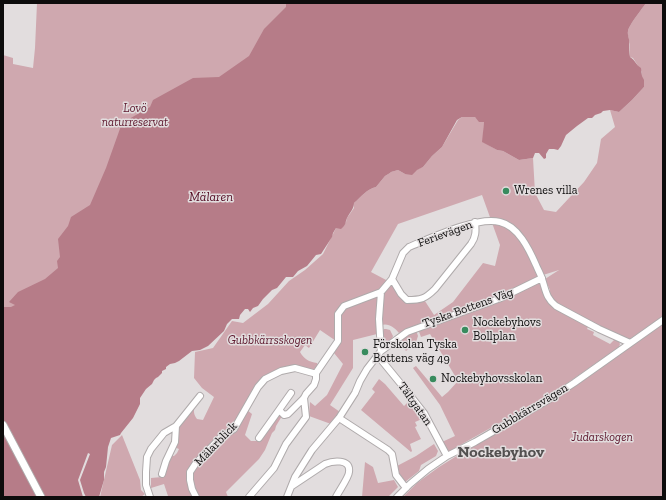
<!DOCTYPE html>
<meta charset="utf-8">
<style>
body{margin:0}
#map{position:relative;width:666px;height:500px;overflow:hidden;background:#e2ddde;font-family:"Zilla Slab",serif}
canvas{display:block}
.frame{position:absolute;inset:0;border:4px solid #0d0c0c;pointer-events:none}
</style>
<div id="map">
<canvas width="666" height="500"></canvas>
<div class="frame"></div>
</div>
<script>
const ctx = document.querySelector('canvas').getContext('2d');
ctx.lineJoin = 'round';
function paint(path, color) { ctx.fillStyle = color; ctx.fill(path, 'evenodd'); }
function strokePath(path, color, width, dash) { ctx.strokeStyle = color; ctx.lineWidth = width; ctx.lineCap = dash ? 'butt' : 'round'; ctx.setLineDash(dash || []); ctx.stroke(path); }
function drawText(font, color, halo, rows, align = 'center') {
  ctx.font = font + ' "Zilla Slab",serif'; ctx.lineWidth = 3; ctx.setLineDash([]); ctx.textBaseline = 'middle'; ctx.strokeStyle = halo; ctx.fillStyle = color; for (const [text, x, y, turn = 0] of rows) {
    ctx.save(); ctx.translate(x, y); ctx.rotate((+turn || 0) * Math.PI / 180); ctx.textAlign = isNaN(turn) ? turn : align; if (halo) ctx.strokeText(text, 0, 0); ctx.fillText(text, 0, 0); ctx.restore();
  }
}
const green = new Path2D(`
 M37,3H415L3,468V55L13,58V64L33,68L35,48Z
 M646,3H663V316L630,339H627L558,306L548,293L550,290L545,279L559,270L543,275L512,289L452,313L408,329L399,333C394,327 389,323 381,325L383,295L376,296L378,298L377,334L353,340V368L330,405L340,412L331,424L309,416L310,402L315,406L327,395L343,364L334,353L339,343L320,330L309,348L305,345L300,352C304,359 309,362 317,363L318,366C311,374 305,366 297,367C292,368 266,375 263,378C261,379 260,381 258,382L233,427L223,432L217,437L191,467L194,497H165L168,496L164,484L151,488V478L162,477L168,460L172,456H174L177,453L179,449L174,447L177,430L194,406L195,407C193,411 194,415 197,419L203,420L214,397L202,388L194,378L195,352L213,348L232,321L243,323L268,304L289,281L305,270L323,254L336,228L346,222L347,218L354,208V203C361,197 367,189 376,187L385,176L390,173L391,172L398,170L405,174L423,167L432,156L442,147L458,120L462,117H475L484,122L483,142L497,150L503,151L519,160L533,158L535,193L544,210L556,212L584,182L597,163L601,139L615,127L610,110L619,112L632,100L644,87L642,76V72L633,58L630,57C629,51 630,46 629,40C629,37 627,35 628,31C629,25 642,9 646,3ZM482,195L500,245L495,266L483,263L453,302L434,315L423,298L407,300L388,281L371,272L398,224Z
 M536,283L540,284L548,301L589,325L587,329L594,332L593,335L610,344L615,339L619,342L620,344L619,347L546,398L540,400L448,452L442,442L455,436L440,405L413,368L416,366L442,397L448,392L458,381L430,334L421,337L418,329Z
 M663,324V497H403L417,483L439,467L495,432L543,406L557,398Z
 M384,329H386L390,330L393,336C392,340 388,343 383,343L384,334H383L382,332Z
 M416,330L418,336L416,342V343L406,351L399,342L401,339Z
 M379,379L385,384L404,406L410,400L418,411L422,419L415,422L417,426L415,427L421,439L410,444L412,451L411,452L361,410L375,392L372,389Z
 M247,410L252,414L245,435L251,441H259L279,415L282,416L276,426L275,430L272,433L265,450L259,459L226,492L228,497H199C194,491 190,478 194,471C199,460 210,451 218,442C228,432 238,421 247,410Z
 M122,435L140,480L141,490L145,494L141,497H100L112,445Z
 M434,444L438,451L436,456L421,465L419,471L405,482L398,474L397,466L416,456Z
 M365,462L373,467L378,483L394,480L398,487L388,497H362Z`);
const water = new Path2D(`
 M286,3H646C642,9 629,25 628,31C627,35 630,39 629,44C629,48 629,52 630,57C635,60 636,65 641,68L642,76L644,80V87L632,100L619,112L610,110L603,111L601,113L595,115L592,118H588L577,126L566,135L561,146L558,150L554,149H549L546,154V158L544,159L539,153H535L533,158L519,160L503,151L497,150L482,142L484,122H479L475,117H462L457,120L442,147L432,156L423,167L417,170L412,175L405,174L398,170L391,172L390,173L385,176L376,187C367,189 361,197 354,203C354,209 350,212 347,218C345,223 346,225 341,229L336,228L333,233L332,237L321,254L316,255L307,266L298,271L293,277H286L277,288L272,290L263,299L258,306L253,308L250,312L248,309H245L240,315L239,319H232L227,324L224,331L208,346L200,350L192,351L179,361L175,363L170,364L166,367V369L162,371V373L158,377L156,378L154,380L152,384L146,389L140,398V404L133,418L121,433L120,435L111,438L108,447L106,467L104,472V480L99,497H3V307H11L15,305L9,302L18,292L45,279L58,268L57,261L60,257L58,239L68,226L71,217L90,205L106,168L122,123L150,107L153,100L193,78L219,77L249,56L264,29L286,7Z`);
const pier = new Path2D(`
 M88,453L90,454L80,480L84,493L86,497H83L78,480Z`);
const minor = new Path2D(`
 M392,279L401,294L407,300C421,300 425,299 435,289L471,244C476,237 476,231 475,222
 M381,292L379,319L381,351
 M378,356L405,389L424,413L447,456
 M291,393L279,410L284,415L288,414L304,398L306,394L314,385L316,379V373L338,341V314L344,306L381,292L392,279L403,253L409,247C431,238 477,216 500,222C518,226 529,249 536,265C538,270 541,275 542,279C546,291 546,298 556,306L599,329L630,343
 M339,418L388,450L392,454L396,475L406,488
 M259,438L279,410
 M162,474L166,461L175,442L176,426
 M292,486L325,464C332,461 351,458 349,472C349,477 339,491 336,497
 M150,497L146,485V472L147,457L151,449L164,433L176,426L200,396
 M196,497L192,489L190,480V472L196,463L221,437L234,429L258,387L265,379L281,371L295,368L313,373H316
 M249,497L274,468L286,444L306,417L304,398
 M287,497L295,477L312,450L339,418L355,393L360,381L367,369L381,351L407,332L501,298L542,278
 M397,497L410,484L428,469L447,456L475,442L548,400L574,383L663,320`);
const major = new Path2D(`
 M3,425L41,497`);
const markers = [
 [506,191,4,"#388b5e"],
 [465,330,4,"#388b5e"],
 [365,352,4,"#388b5e"],
 [433,379,4,"#388b5e"]
];
const parkNames = [
 ["Lovö",135,109],
 ["naturreservat",135,123],
 ["Gubbkärrsskogen",270,341],
 ["Judarskogen",602,438]
];
const poiNames = [
 ["Wrenes villa",514,191],
 ["Nockebyhovs",473,323],
 ["Bollplan",473,337],
 ["Förskolan Tyska",373,345],
 ["Bottens väg 49",373,359],
 ["Nockebyhovsskolan",441,379]
];
const streetNames = [
 ["Ferievägen",445,234,-20],
 ["Tyska Bottens Väg",468,308,-20],
 ["Tältgatan",415,404,55],
 ["Gubbkärrsvägen",530,409,-31],
 ["Mälarblick",216,444,-46]
];
const waterNames = [
 ["Mälaren",211,197]
];
const districtNames = [
 ["Nockebyhov",501,452]
];
paint(green, '#cfa8af');
paint(water, '#b67c88');
paint(pier, '#e2ddde');
strokePath(minor, '#afaaab', 8);
strokePath(major, '#afaaab', 9);
strokePath(minor, '#fff', 6);
strokePath(major, '#fff', 7);
for (const [x, y, r, color] of markers) { const dot = new Path2D(); dot.arc(x, y, r, 0, 2 * Math.PI); ctx.fillStyle = color; ctx.fill(dot); strokePath(dot, '#e2ddde', 1.5); }
drawText('italic 12px', '#5c152b', '#e2ddde', parkNames);
drawText('12px', '#0d0c0c', '#e2ddde', poiNames, 'left');
drawText('12px', '#0d0c0c', '#e2ddde', streetNames);
drawText('italic 13px', '#550e26', '#e2ddde', waterNames);
drawText('bold 16px', '#535050', '#e2ddde', districtNames);
</script>
